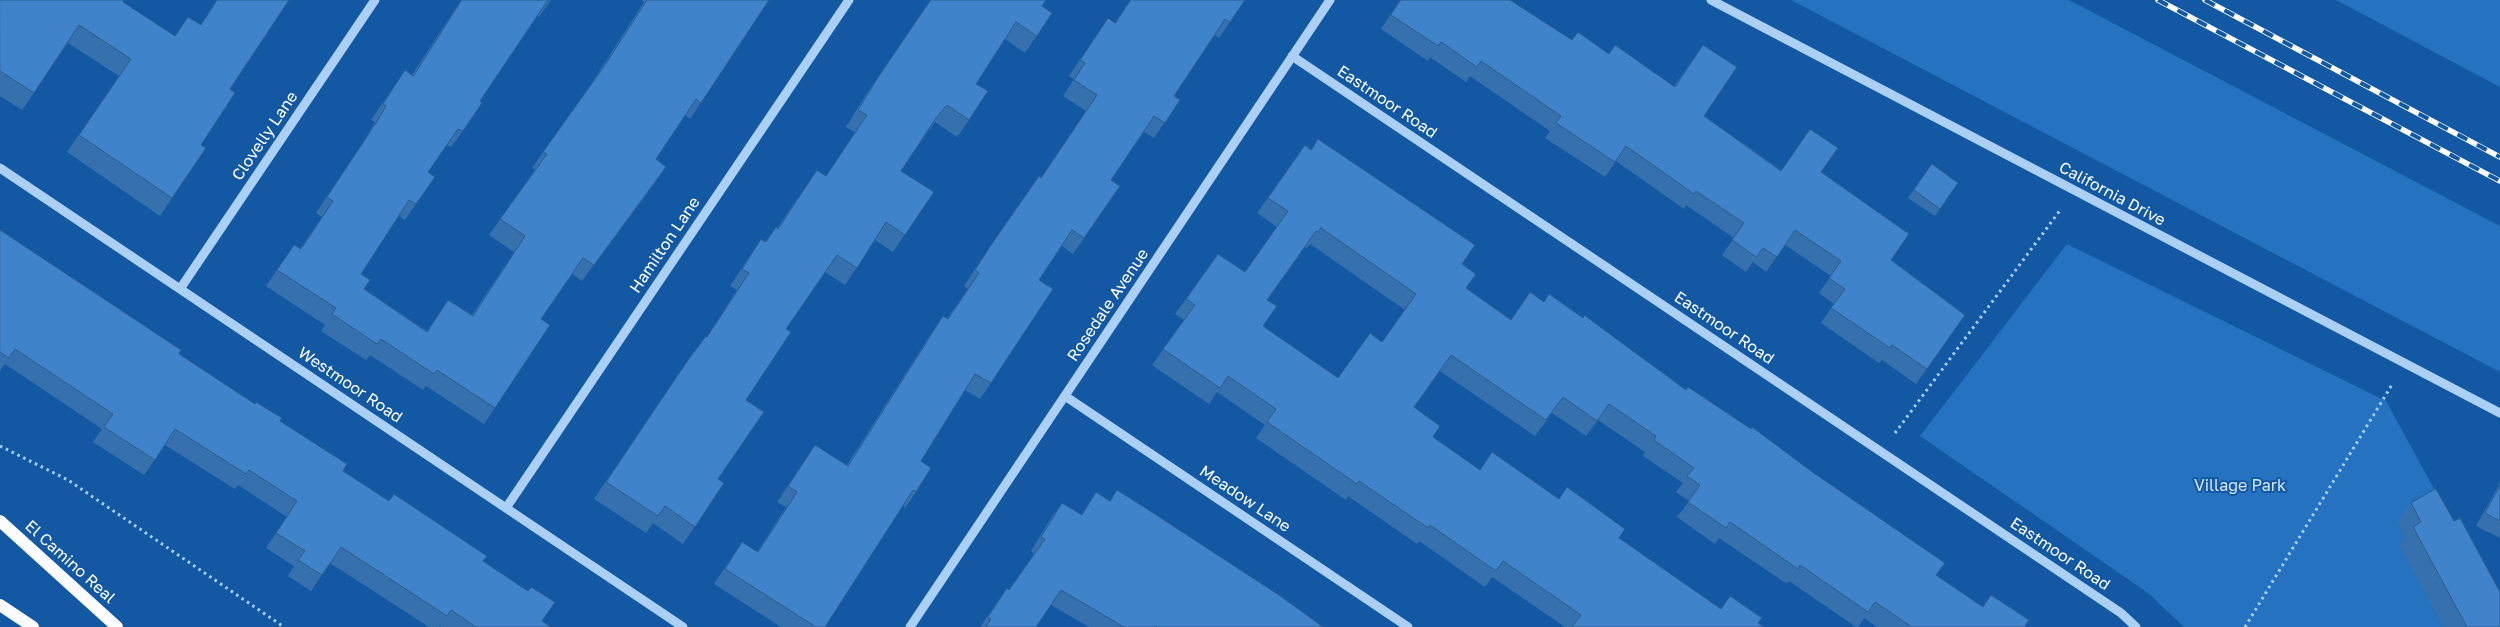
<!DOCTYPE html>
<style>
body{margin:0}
canvas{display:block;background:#1258a2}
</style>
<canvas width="2500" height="627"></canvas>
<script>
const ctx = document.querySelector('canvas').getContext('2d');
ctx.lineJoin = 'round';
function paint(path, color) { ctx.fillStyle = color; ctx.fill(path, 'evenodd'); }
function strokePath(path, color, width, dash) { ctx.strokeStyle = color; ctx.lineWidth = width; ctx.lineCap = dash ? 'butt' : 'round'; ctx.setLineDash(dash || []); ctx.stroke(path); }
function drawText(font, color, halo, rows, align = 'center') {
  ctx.font = font + ' "Golos Text",sans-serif'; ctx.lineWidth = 4; ctx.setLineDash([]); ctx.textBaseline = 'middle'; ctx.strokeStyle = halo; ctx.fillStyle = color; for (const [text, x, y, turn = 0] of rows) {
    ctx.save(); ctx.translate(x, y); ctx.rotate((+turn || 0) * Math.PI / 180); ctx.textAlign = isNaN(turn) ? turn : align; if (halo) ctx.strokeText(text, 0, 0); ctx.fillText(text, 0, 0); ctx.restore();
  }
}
const green = new Path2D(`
 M1791,0H2069L2500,226V372Z
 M2336,0H2500V87Z
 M2067,244L2386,401L2500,609V627H2184L2148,593L1920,436Z`);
const path = new Path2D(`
 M1895,433L2061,209
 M0,446L68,480L284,627
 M2245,627L2393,383`);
const minor = new Path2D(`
 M1711,0L2500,413
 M1292,56L2121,613L2136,627
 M0,168L683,627
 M180,289L375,0
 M1065,396L1408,627
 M506,508L849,0
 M910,627L1330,0`);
const major = new Path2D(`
 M0,521L117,627
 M0,605L33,627`);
const rail = new Path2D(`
 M2158,0L2500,181
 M2205,0L2500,157`);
const wall = new Path2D(`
 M0,0L123,2L175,36L188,17L200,25L217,0H289L230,89L201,145L172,198L160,216L67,152L119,76L68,43L22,110L0,96Z
 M461,0H551L539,17L537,15L480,101L463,131L451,147L447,145L428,172L416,204L405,220L399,216L361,274L364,289L427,331L448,300L472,315L514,252L489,235L535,170L532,168L593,81L644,2L641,0H769L690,119L685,115L656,159L655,183L582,281L572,274L541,319L495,408L484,424L426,386L423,390L370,355L366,360L321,331L325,325L266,286L294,245L300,249L322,217L316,213L365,139L375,122L371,120L405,70L412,75Z
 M930,0L1042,6L1052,13L1025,53L1005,39L976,84L969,120L957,137L935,122L929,130L901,171L934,192L893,252L875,240L845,285L825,272L786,329L746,400L718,479L724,483L683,544L653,523L646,533L594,499L676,377L707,337L737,290L730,286L761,239L765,242L776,227L777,228L817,170L826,176L855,132L846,127L865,96Z
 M1130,0H1245L1219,38L1215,35L1174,96L1180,100L1154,138L1144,132L1111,180L1120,186L1073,254L1062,246L1039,280L991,383L980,399L965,390L921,461L916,492L905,508L903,506L825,627H781L714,584L742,542L757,552L786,507L777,502L815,445L847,465L932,332L943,316L947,319L968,289L964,286L980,261L1039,176L1041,178L1086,111L1063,96L1074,79L1069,76L1108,18L1115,23Z
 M1400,0H1510L1572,40L1609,54L1674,86L1703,45L1704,116L1781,170L1821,172L1891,260L1965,315L1916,384L1882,360L1879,363L1821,323L1834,304L1819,293L1831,276L1785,245L1766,272L1753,262L1746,272L1722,255L1734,238L1686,205L1684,209L1616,161L1605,177L1545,138L1550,131L1470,76L1466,82L1430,57L1428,61L1381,29Z
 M1305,145L1462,264L1466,288L1511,320L1936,575L1982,607L1991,595L2026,627H1877L1864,618L1858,627H1856L1789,581L1787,584L1719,538L1715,544L1677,517L1689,501L1676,492L1683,483L1643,456L1645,452L1598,420L1586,436L1552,413L1535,436L1440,371L1414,408L1433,437L1480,470L1559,499L1619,538L1721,609L1758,623L1764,627H1565L1492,577L1485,587L1419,541L1417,544L1348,496L1346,500L1256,438L1265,425L1217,392L1209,404L1152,365L1184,320L1175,314L1218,254L1245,272L1277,227L1257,213ZM1310,244L1405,310L1382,342L1338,378L1263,326L1267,300L1305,247L1307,248Z
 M1932,164L1958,183L1935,216L1908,198Z
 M0,230L179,354L280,421L343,471L483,561L542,621L551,627H441L440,626L439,627H429L330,563L311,591L288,576L294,566L266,548L287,517L238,485L235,489L165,445L144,475L93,442L102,429L5,364L0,371Z
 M2500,483V538L2476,526Z
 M1117,490L1323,627H1089L1051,605L1036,627H980L1007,588L1009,590L1034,554L1031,551L1051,518L1062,503L1081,515L1096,492L1110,501Z
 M2411,503L2500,627H2443L2399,545L2405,537L2397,522Z`);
const shadedWall = new Path2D(`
 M666,167L655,183L582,281L594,265Z`);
const building = new Path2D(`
 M0,0H124L123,2L175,36L188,17L201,25L217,0H289L230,89L235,93L201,145L206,148L172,198L79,135L131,59L79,25L34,93L0,71Z
 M462,0H548L480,101L482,103L463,131L458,129L428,172L435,177L416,204L409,200L361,274L370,280L364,289L427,332L448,300L473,316L525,236L500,219L547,154L543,152L603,68L647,0H769L701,103L696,99L656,159L666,167L594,265L583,258L541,319L550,325L495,408L437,370L434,374L381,339L377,344L332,314L336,308L277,270L294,245L301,249L333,201L327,197L376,123L386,106L383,104L405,70L413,76Z
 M931,0H1046L1042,6L1052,13L1037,36L1016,22L976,84L988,91L969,120L947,105L936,118L901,171L934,192L905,235L886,222L857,268L837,255L786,329L791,332L746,400L764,412L718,479L724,483L695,527L665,506L658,516L606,482L688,360L706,336L707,337L749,273L742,269L761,239L766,242L776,227L778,229L817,170L826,176L867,115L858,110L877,79Z
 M1131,0H1245L1230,22L1225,19L1174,96L1180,100L1165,123L1154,116L1111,180L1120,186L1084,238L1072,230L1039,280L1053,289L991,383L975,374L921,461L931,468L916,492L913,490L825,627H816L725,569L742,542L758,552L797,492L788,486L815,445L848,466L943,316L948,319L979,273L975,270L991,245L1039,176L1041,178L1097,95L1074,80L1085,63L1080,60L1108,18L1115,23Z
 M1401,0H1510L1572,40L1578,32L1609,54L1615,45L1675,87L1703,45L1737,67L1704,116L1781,171L1810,129L1838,148L1821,172L1909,234L1891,260L1965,315L1927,369L1892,345L1890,348L1831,308L1845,289L1829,278L1841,261L1795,230L1777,257L1763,248L1756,257L1732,240L1744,223L1696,191L1694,194L1626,146L1615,162L1556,123L1561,116L1481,61L1477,67L1441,42L1438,46L1391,15Z
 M1318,139L1475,245L1462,264L1476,274L1466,288L1511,320L1530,292L1544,302L1549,294L1583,318L1584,315L1686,390L1688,387L1751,429L1752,427L1811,471L1945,563L1936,575L1983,607L1991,595L2029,620L2025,626L2026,627H1912L1875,602L1868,612L1800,565L1798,569L1730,522L1726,528L1688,502L1700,485L1687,476L1694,468L1654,440L1656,436L1609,404L1597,421L1563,397L1546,420L1451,355L1414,407L1440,426L1433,437L1480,470L1492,452L1559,499L1567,487L1625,529L1619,538L1721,609L1730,596L1762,618L1758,623L1764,627H1572L1581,615L1503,561L1496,571L1430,525L1428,528L1359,481L1357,484L1267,422L1276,409L1228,376L1220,388L1163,349L1195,305L1186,299L1218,254L1245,272L1288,211L1268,198L1305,145L1311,150ZM1321,228L1416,294L1382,342L1370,333L1338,378L1263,326L1277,306L1267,300L1316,231L1318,232Z
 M1932,164L1958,183L1940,209L1914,190Z
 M0,230L181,350L179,354L255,404L256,402L282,418L280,421L347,464L343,471L389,501L394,494L487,556L483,561L528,591L531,587L555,602L542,621L551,627H476L451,610L447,616L341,547L322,575L298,560L305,551L276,533L297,501L249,470L246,474L175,429L155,460L104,427L113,414L15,349L9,358L0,352Z
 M2500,486V521L2485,513Z
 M2436,489L2454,521L2460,518L2500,592V627H2467L2413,527L2421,522L2411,503Z
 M1117,490L1144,507L1282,597L1323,627H1157L1155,626L1154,627H1124L1061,590L1036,627H986L991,619L988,617L1007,588L1009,590L1045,539L1041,537L1062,503L1082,515L1096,492L1110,501Z`);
const streetNames = [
 ["Eastmoor Road",1387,102,34],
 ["Clovelly Lane",265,136,-56],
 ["California Drive",2112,194,28],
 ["Hamilton Lane",665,245,-56],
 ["Rosedale Avenue",1108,305,-56],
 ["Eastmoor Road",1724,328,34],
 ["Westmoor Road",350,385,34],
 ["Meadow Lane",1245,499,34],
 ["Eastmoor Road",2060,554,34],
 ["El Camino Real",70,562,42]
];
const parkNames = [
 ["Village Park",2240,486]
];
paint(green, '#2472c0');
strokePath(path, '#acd0f5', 3, [2.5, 4]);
strokePath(minor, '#acd0f5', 9);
strokePath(major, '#fafcff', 12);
strokePath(rail, '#fff', 5.5);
strokePath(rail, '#1258a2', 4, [11]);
paint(wall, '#3671ae');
paint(shadedWall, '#2c5c8d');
paint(building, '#3f83ca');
strokePath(building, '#2c5c8d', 1);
drawText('16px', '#fff', '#1258a2', streetNames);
drawText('16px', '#d5e9fe', '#1258a2', parkNames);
</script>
